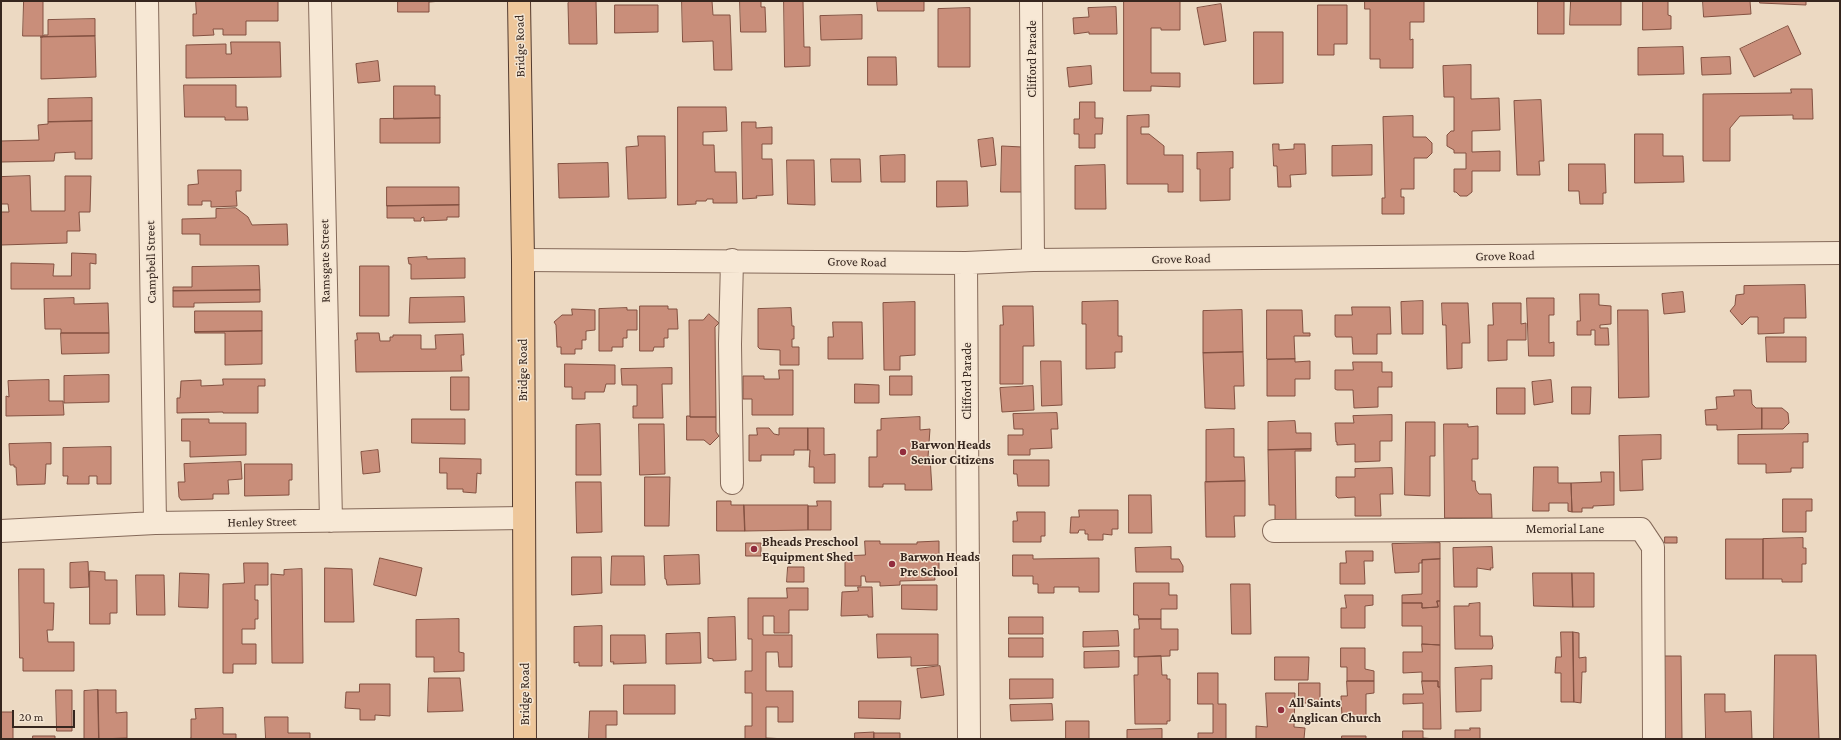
<!DOCTYPE html>
<style>
body{margin:0}
#map{position:relative;width:1841px;height:740px;overflow:hidden;background:#ecd9c2;font-family:"Crimson Pro",serif}
canvas{display:block}
.frame{position:absolute;inset:0;border:2px solid #36261e;pointer-events:none}
.scale{position:absolute;left:12px;top:710px;width:63px;height:18px;box-sizing:border-box;border:2px solid #36261e;border-top:0;padding-left:5px;font-size:12px;line-height:14px;white-space:nowrap;color:#36261e;-webkit-text-stroke:3px #f4e5d2;paint-order:stroke}
</style>
<div id="map">
<canvas width="1841" height="740"></canvas>
<div class="frame"></div>
<div class="scale">20 m</div>
</div>
<script>
const ctx = document.querySelector('canvas').getContext('2d');
ctx.lineJoin = 'round';
function paint(path, color) { ctx.fillStyle = color; ctx.fill(path, 'evenodd'); }
function strokePath(path, color, width, dash) { ctx.strokeStyle = color; ctx.lineWidth = width; ctx.lineCap = dash ? 'butt' : 'round'; ctx.setLineDash(dash || []); ctx.stroke(path); }
function drawText(font, color, halo, rows, align = 'center') {
  ctx.font = font + ' "Crimson Pro",serif'; ctx.lineWidth = 3; ctx.setLineDash([]); ctx.textBaseline = 'middle'; ctx.strokeStyle = halo; ctx.fillStyle = color; for (const [text, x, y, turn = 0] of rows) {
    ctx.save(); ctx.translate(x, y); ctx.rotate((+turn || 0) * Math.PI / 180); ctx.textAlign = isNaN(turn) ? turn : align; if (halo) ctx.strokeText(text, 0, 0); ctx.fillText(text, 0, 0); ctx.restore();
  }
}
const building = new Path2D(`
 M24,1H43V36H23Z
 M196,1H278V21H246V35H223V29H213L214,35L193,36V14H196Z
 M398,1H442L429,2V12H398Z
 M570,1H596L597,44H569L568,3Z
 M682,1H712L713,15H730L732,70H714L713,41L683,42Z
 M740,1H761V7H765L766,32H741Z
 M784,1H803L804,47H810V66L785,67Z
 M877,1H924V11H878Z
 M1124,1H1180V30H1161V28H1151V73H1180V87L1151,86V91H1124Z
 M1365,1H1424V22H1410V40L1413,39V68H1380V59H1370V9H1365Z
 M1538,1H1564V34H1538Z
 M1571,1H1621V25H1570Z
 M1643,1H1668V15L1671,16V29L1643,30Z
 M1703,1H1750L1751,14L1704,17Z
 M1760,1H1806V5L1760,3Z
 M1221,4L1226,41L1204,45L1197,8Z
 M615,5H658V32L615,33Z
 M1318,5H1347V44H1334V55H1318Z
 M1116,7L1117,34H1089V32L1074,34L1073,18L1089,17L1088,8Z
 M970,8V67H938V9Z
 M862,15V39L821,40L820,16Z
 M95,19V36L40,37H43L44,35H48V20Z
 M1788,26L1801,54L1754,77L1740,49Z
 M1254,32H1283V83L1254,84Z
 M95,36L96,77L41,79V37Z
 M231,42H280L281,77L186,78V45L226,44V54H231Z
 M1683,47L1684,74L1638,75V48Z
 M868,57H896L897,85H868Z
 M1730,57L1731,74L1702,75L1701,58Z
 M378,61L380,81L358,83L356,64Z
 M1471,65V99L1499,98L1500,130L1472,131V152L1500,151V171H1472V192L1467,196H1460L1456,192H1454V169H1466V153H1454V150L1447,146V135L1451,131H1454V97H1444L1443,66Z
 M1091,66L1092,84L1069,87L1067,68Z
 M184,85H236V107H247L248,120H225V117H185Z
 M394,86H435V95H440V118L394,119Z
 M1791,89H1812L1813,119H1793V115L1740,116L1730,128V161H1703V94L1791,93Z
 M92,98V121L48,122V99Z
 M1541,100L1544,161H1539L1540,175H1517L1514,101Z
 M1080,102H1095V118H1103L1102,134H1095V148H1079V134H1074V119H1079Z
 M678,107H726L727,131L703,132V145H714L715,172H736L737,203H713V199H707L706,201H696V204L678,205Z
 M1149,115V127H1141V134H1149L1164,146V155H1183V192H1168V184H1127V116Z
 M1413,116V137H1426L1432,143V153L1427,158H1414V189H1401V197H1404V214H1382V198H1385L1383,117Z
 M440,118V143H380V119Z
 M92,121V159H75V152L55,153L54,161L1,162V141L39,140L38,125L48,124V122Z
 M742,122H756V128L772,127V144H762V159H772L773,195L756,196L757,198L743,199Z
 M1635,134H1663V156H1683L1684,182L1635,183Z
 M638,136H665L666,198L628,199L626,147L638,146Z
 M993,138L996,165L981,167L978,140Z
 M1273,144H1279V150L1294,149V144H1305L1306,174L1290,175L1291,187H1278L1277,166H1274Z
 M1372,145V175L1332,176V146Z
 M1002,146L1022,147V192H1001Z
 M1233,152V168H1230V200L1200,201V169H1197V153Z
 M905,155V182H881L880,156Z
 M831,159H860L861,182H832Z
 M787,160H814L815,205L788,204Z
 M608,163L609,197L559,198L558,164Z
 M1569,164H1605L1606,193H1603V204H1580L1579,191H1569Z
 M1105,165L1106,209H1075V166Z
 M198,170H241V191H236L237,206L211,207V201H202V205H188V185L198,184Z
 M30,176L31,211H65V176H91L90,212H79L80,231H67V243L1,245V212H9L8,204H1V177Z
 M937,181H967L968,206L937,207Z
 M387,187H459V205L387,206Z
 M459,205V217H447V220L424,221V217L421,218V221H414V218H387V206Z
 M236,208L248,217L252,225L287,224L288,245H200V234H182V219L216,218V209Z
 M72,253L96,254V264L90,263V289H11V263L54,264L53,276H71Z
 M427,257V259L465,258V278L411,279V264H409L408,258Z
 M259,266L260,290L173,291V287H192V267Z
 M360,266H389V316H360Z
 M1805,285L1806,318H1784V333L1758,334V317H1750L1742,325L1730,311L1735,305L1736,295L1744,294V286Z
 M260,290V302L194,303V307H173V291Z
 M1683,292L1685,312L1664,314L1662,294Z
 M1580,294H1599V305L1611,306V324L1600,325V328H1608L1609,345H1595V330H1591V335H1577V321H1580Z
 M464,297L465,322L409,323L410,298Z
 M74,298V304L108,303L109,333H61V329H45L44,299Z
 M1527,298H1554V315H1549V343L1554,342V356H1529Z
 M1118,301V336H1122V352H1115V368L1086,369V324H1082V302Z
 M1423,301V334H1402L1401,302Z
 M915,302V355L900,356V370H884L883,303Z
 M1442,303H1468L1470,343H1462V368L1447,369L1446,325H1443Z
 M1493,303H1521V324L1526,323V340H1507V360L1488,361V325H1493Z
 M640,306H668V309H677L678,329H668V338H664V347H654L653,351H640Z
 M1003,306H1033L1034,346H1023V384H1000V325H1003Z
 M1352,307H1390L1391,334H1377V354H1353L1352,337H1336L1335,335V315H1352Z
 M627,308V310H637V330H627V338H623V347H612V351H599V309Z
 M791,308L792,326H794V339H792V347H799V365H780V350L760,349L758,347V309Z
 M572,309L595,310V330L586,331V340H582V349H575V354H561V347H557L556,325L554,322L562,315H572Z
 M1242,310L1243,352L1203,353V311Z
 M1267,310H1302L1303,333H1310V336H1294L1295,359H1267Z
 M1618,310H1648L1649,397L1619,398Z
 M195,311H262V331L195,332Z
 M709,314L719,323L715,327L716,417H690L689,320H703Z
 M833,322H862L863,359H828V337H833Z
 M262,331V364L225,365V333H195V332Z
 M61,333H109V353L62,354Z
 M357,333H379L380,341H390V337H393V335H421V349H436L435,335L463,334L464,355H461L462,371L356,372L355,340H357Z
 M1766,337H1806V362H1767Z
 M1243,352L1244,386H1234L1235,409L1205,408L1203,353Z
 M1295,359V362L1310,361V379H1295V396H1267V360Z
 M1041,361H1061L1062,405L1042,406Z
 M1353,362H1382V372H1392V387H1378V407L1354,408L1353,390H1337L1335,389V370H1353Z
 M565,364L615,365V384H606L604,392H585V399H572V387H565Z
 M672,368V384H662L663,418H633V406H637V385H622L621,369Z
 M779,370H793V415H752V399H743V376H764V379H779Z
 M109,375V402L64,403V376Z
 M890,376H912V395H890Z
 M451,377H469V410H451Z
 M223,379H265V386H258V413H223V412L177,413V398H180L181,381L201,380V386L223,385Z
 M49,380V401H63L64,415L6,416V396L9,397L8,381Z
 M1551,380L1553,402L1534,405L1532,382Z
 M855,384L879,385V403H855Z
 M1033,386L1034,410L1002,412L1000,388Z
 M1572,387H1591L1590,414H1572Z
 M1497,388H1525V414H1497Z
 M1734,390H1751L1752,404L1756,408H1762V429L1717,430V425H1706L1705,410L1717,409L1716,397L1734,396Z
 M1762,408H1782L1788,413L1789,423L1783,429H1762Z
 M1057,413L1058,429H1051L1052,448L1030,449V455H1008V435H1023V429H1014L1013,414Z
 M1392,415V441H1380V461L1355,462V444L1337,445V442H1336L1335,423H1354L1353,416Z
 M687,416H690V417H716V432L719,436L710,445L704,440H687Z
 M920,417V430L930,429L928,457H930L932,490H905V484H883V487H869V457H877V430H881V419Z
 M182,419H209V423H246V455L190,457V441H182Z
 M412,419H465V444L412,443Z
 M1295,421L1296,433H1311V449L1268,450V422Z
 M1406,422H1435V456H1430V496L1405,495Z
 M600,424L601,475H576V425Z
 M639,424H664L665,474L640,475Z
 M1444,424H1468V427L1478,426V459H1472V481H1475L1476,490L1479,494H1491L1492,518H1445Z
 M757,428H769L774,434L779,435V428H808V450H794V455H761V461H749V435H757Z
 M808,428H824V455L835,454V483H814V467H809L810,450H808Z
 M1234,429V457H1244L1245,481L1206,482V430Z
 M1808,434V442H1803V468H1791V472L1766,473V464H1738V435Z
 M1661,435V459L1642,460L1643,490L1620,491L1619,436Z
 M51,443V464H46L45,484L17,485L16,467H14V465H10L9,444Z
 M111,447V484H97V476H89V484H67L68,476H63V448Z
 M1311,449V451H1295L1296,522H1275V505H1269L1268,450Z
 M378,450L380,472L363,474L361,452Z
 M440,458L481,459V474L477,473L476,493L463,492V489H447V473H440Z
 M1014,460H1049V486H1018L1017,474H1014Z
 M241,462L242,479L228,480L229,494H213V499L181,500L179,497L178,482H185L184,464Z
 M245,464H292V480H289V495L245,496Z
 M1534,467H1558V483H1571L1572,512L1568,511V503H1549V511H1533Z
 M1392,468L1393,494H1380L1381,516H1355V497L1338,498L1336,496V477H1355V469Z
 M1601,472H1614V505L1593,506V508H1582V512H1572L1571,483L1601,482Z
 M645,477H670L669,526H645Z
 M1245,481V516H1234L1235,537H1206L1205,482Z
 M576,482H601L602,532L577,533Z
 M1129,495H1151L1152,533H1129Z
 M1783,499H1812V511H1806V532H1783Z
 M717,501H731V505H744L745,531H717Z
 M817,501H831V530H808V506H817Z
 M744,505H808V530L745,531Z
 M1079,510H1118V529H1112V535L1103,534V540H1088V534H1085V530H1079L1078,533H1070L1071,517H1079Z
 M1017,512H1045V536H1041V542H1013V521H1017Z
 M1665,537H1677V543H1665Z
 M1803,538V548H1806V564H1802V582H1782V579H1763V539Z
 M1726,539H1763V579H1726Z
 M865,541H880V544H917V542L939,541V572H934L935,580L900,581V585L880,586V582H866L865,576H861V586H845V556L865,555Z
 M746,543H761V556H746Z
 M1440,543V559L1422,560V563H1419V572L1395,573L1392,544Z
 M1171,547V559H1179L1183,566V572H1136L1135,548Z
 M1492,547L1493,568H1490L1491,570L1477,568V587H1454L1453,548Z
 M1346,551H1373V561H1364L1365,584H1340V563H1346Z
 M699,555L700,584L667,585L666,579H665L664,556Z
 M1013,555H1033V559L1099,558V592H1079V587H1054V593H1038V584H1033V576H1013Z
 M612,556H644L645,585H611Z
 M572,557H601L602,593L572,595Z
 M380,558L422,568L416,596L374,585Z
 M1440,559V601H1437L1438,607L1422,608V603H1402V595L1422,594V560Z
 M88,562L89,587L70,588V563Z
 M244,563H268V585H255V600H258V619H255V629H242V644H256V664H233V673H223V584L244,583Z
 M788,567H804V582H787Z
 M325,568L352,569L354,622H325Z
 M19,569H44V603H54L53,630H47L48,642H74V671H23V658H20Z
 M302,569L303,663H272L271,574L284,575V570Z
 M90,571L105,572V580H117V613H110V624H90Z
 M180,573L209,574L208,608L179,607Z
 M1533,573H1572L1573,607L1534,606Z
 M1572,573H1594V607H1573Z
 M136,575H164L165,615H137Z
 M1134,583H1169V595H1177V609H1161V619H1139L1138,615H1134Z
 M1231,584H1250L1251,634H1232Z
 M902,585H937V610L902,609Z
 M858,587H872L873,617H868V615L841,616L842,592L858,591Z
 M787,588H808V610H789V633H774V616H763V635H792V667H779L778,652H766V691H793V722H778V707H766V738L788,739H745V726H752V693H745V671H752V639H748V598H787Z
 M1345,595H1373V605L1365,606V628H1341V608H1346Z
 M1437,601H1440V645L1422,644V626H1402V603H1422V608L1438,607Z
 M1480,603V636H1492L1493,646L1492,649H1455L1454,606H1469V604Z
 M735,617L736,660L713,661V659L708,658V618Z
 M1009,617H1043V634H1009Z
 M459,619V652L464,653V671L434,672V657H416V620Z
 M1139,619H1161V629H1178V650H1170V656L1134,657V629H1139Z
 M602,626V666H579V662L574,663V627Z
 M1118,631L1119,646L1083,647V632Z
 M1561,632H1573L1574,702H1561V673H1555L1556,657H1561Z
 M1573,632L1579,633V658L1586,657V672H1582L1581,703L1574,702Z
 M700,633L701,663L666,664V634Z
 M877,634H938V665L911,666V657L878,658Z
 M611,635H645L646,663L613,664L614,662H611Z
 M1009,638H1043V657H1009Z
 M1422,644L1440,645V687H1438V681H1422V672L1403,673V652H1422Z
 M1341,648H1365V669L1374,671V681H1347V667H1341Z
 M1119,651V667L1084,668V652Z
 M1775,655H1816L1819,739H1774Z
 M1161,656L1162,675H1167V679H1170V721H1167V724H1135L1134,675H1138V657Z
 M1655,656H1681L1682,739H1656Z
 M1275,657H1309L1308,680H1275Z
 M940,666L944,695L921,698L917,669Z
 M1492,666V679H1481V711L1456,712L1455,668Z
 M1198,673H1218V704H1226V739H1198V733H1213V704H1198Z
 M429,678H460L463,711L428,712Z
 M1010,679H1053V698L1010,699Z
 M1347,681H1374V693L1366,694V716L1342,717L1341,696H1347Z
 M1422,681H1438V687H1440L1441,729H1423V703L1403,704V694H1423Z
 M1299,683H1320V703H1299Z
 M360,684H390V716L375,715V720H360V709L345,708L346,692H359Z
 M624,685H675V714H624Z
 M56,690H72V731H57Z
 M98,690L99,739H84V691Z
 M98,690H116V713L127,712V738L99,739Z
 M1266,693H1295L1294,727L1305,728L1304,739H1256V726L1267,727Z
 M1705,694H1725V712L1751,711L1752,739H1706Z
 M859,701H901L900,719L859,718Z
 M1052,704L1053,720L1011,721L1010,705Z
 M223,708V734H236V739H188L191,738V719H196L195,709Z
 M590,711H617V725H606V739H589Z
 M1,712H13V739H1Z
 M265,717H288V733H310V739H266Z
 M1066,721H1089V739H1066Z
 M1470,728H1480V739H1455V730H1470Z
 M1162,729V739H1127V730Z
 M1403,731H1423V738L1436,739H1403Z
 M855,733L874,732V739H855Z
 M874,733H900V739H874Z
 M33,736H55V739H33Z
 M1342,736H1366V739H1342Z`);
const minor = new Path2D(`
 M147,1L155,523
 M320,1L331,521
 M1031,1L1033,260
 M523,260L966,263L1033,260L1840,253
 M732,260L730,344L732,483
 M966,263L969,739
 M1,531L155,523L524,518
 M1274,531L1641,529L1653,547L1654,739`);
const major = new Path2D(`
 M519,1L523,260L525,739`);
const markers = [
 [903,452,4,"#922d3d"],
 [754,549,4,"#922d3d"],
 [892,564,4,"#922d3d"],
 [1281,710,4,"#922d3d"]
];
const streetNames = [
 ["Bridge Road",520,46,-91],
 ["Clifford Parade",1032,59,-90],
 ["Grove Road",1505,256,-1],
 ["Grove Road",1181,259,-1],
 ["Ramsgate Street",325,261,-91],
 ["Campbell Street",151,262,-91],
 ["Grove Road",857,262,1],
 ["Bridge Road",523,370,-90],
 ["Clifford Parade",967,381,-90],
 ["Henley Street",262,522,-1],
 ["Memorial Lane",1565,529],
 ["Bridge Road",525,694,-90]
];
const poiNames = [
 ["Barwon Heads",911,445],
 ["Senior Citizens",911,460],
 ["Bheads Preschool",762,542],
 ["Equipment Shed",762,557],
 ["Barwon Heads",900,557],
 ["Pre School",900,572],
 ["All Saints",1289,703],
 ["Anglican Church",1289,718]
];
paint(building, '#c98e7a');
strokePath(building, '#835141', 1);
strokePath(minor, '#856a5a', 24);
strokePath(major, '#533a2e', 24);
strokePath(minor, '#f7e8d5', 22);
strokePath(major, '#eec79b', 22);
for (const [x, y, r, color] of markers) { const dot = new Path2D(); dot.arc(x, y, r, 0, 2 * Math.PI); ctx.fillStyle = color; ctx.fill(dot); strokePath(dot, '#f4e5d2', 1.5); }
drawText('13px', '#36261e', '#f4e5d2', streetNames);
drawText('bold 13px', '#36261e', '#f4e5d2', poiNames, 'left');
</script>
